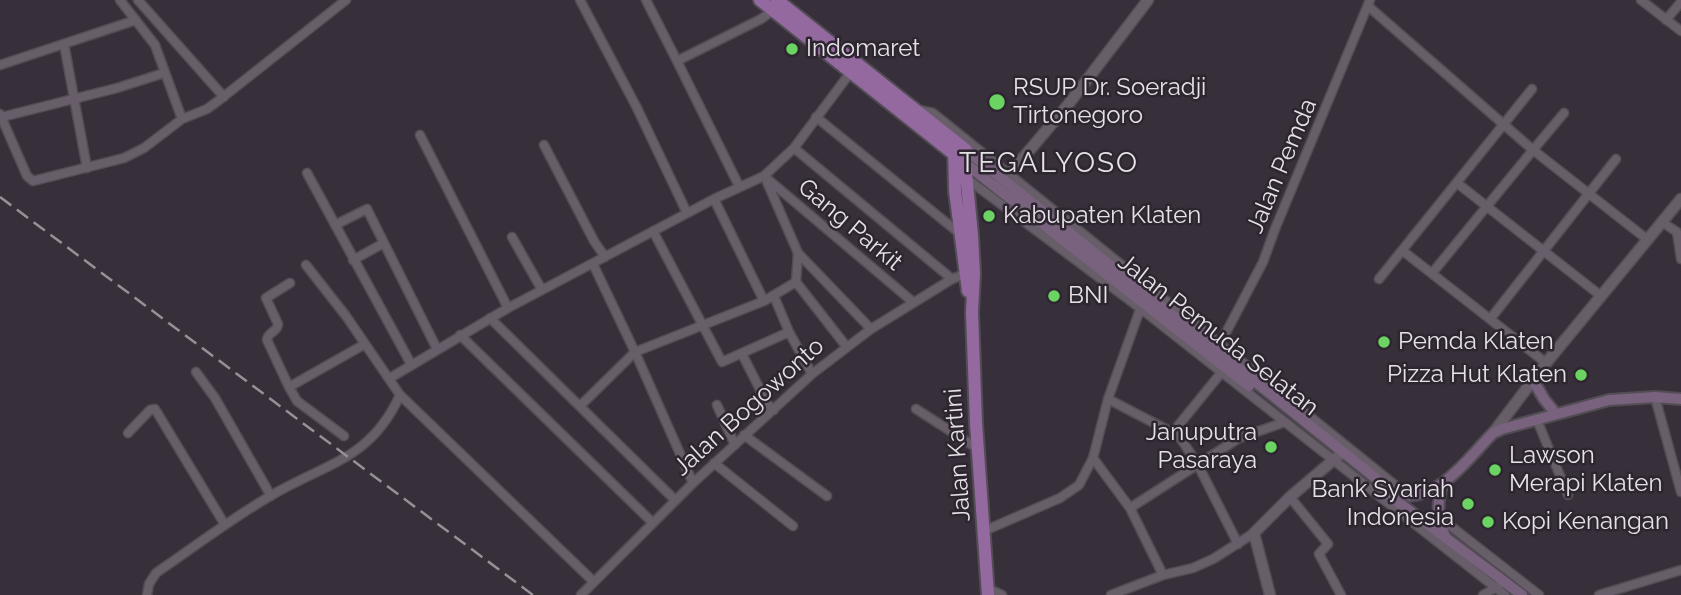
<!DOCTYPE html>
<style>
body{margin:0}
canvas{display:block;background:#372f39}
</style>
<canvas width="1681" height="595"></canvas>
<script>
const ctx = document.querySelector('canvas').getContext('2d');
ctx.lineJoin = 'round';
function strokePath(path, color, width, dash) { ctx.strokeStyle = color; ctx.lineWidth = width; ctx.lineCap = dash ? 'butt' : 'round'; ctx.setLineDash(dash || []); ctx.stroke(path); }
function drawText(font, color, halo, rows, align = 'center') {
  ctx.font = font + ' Raleway,sans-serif'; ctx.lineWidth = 5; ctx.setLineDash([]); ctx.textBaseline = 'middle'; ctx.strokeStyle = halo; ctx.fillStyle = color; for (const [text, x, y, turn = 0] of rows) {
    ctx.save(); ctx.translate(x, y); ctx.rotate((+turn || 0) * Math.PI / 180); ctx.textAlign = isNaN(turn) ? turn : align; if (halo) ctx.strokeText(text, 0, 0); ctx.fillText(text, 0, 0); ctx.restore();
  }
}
const minor = new Path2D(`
 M120,0L155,45L182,119
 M138,0L224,97
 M580,0L637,108L687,213
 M646,0L677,61
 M1641,0L1681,31
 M1368,6L1533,150L1433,272
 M1666,20L1681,2
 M64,44L87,168
 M0,65L136,20
 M919,110L933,113L943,121L1405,493
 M1564,113L1533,150L1648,240
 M0,114L27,176L33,181L124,158L144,148L182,119L207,109L218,101L346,0
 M2,117L117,88L164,73
 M816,117L959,233
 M420,135L508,308
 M544,145L594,241L605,257
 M794,148L952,279
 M307,173L411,364
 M764,176L913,302
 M966,178L1140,308L1505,595
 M767,182L798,253L871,329
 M1457,183L1601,296
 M739,186L677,61L761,19L777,8
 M714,199L764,301
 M1662,222L1677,232L1681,259
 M335,225L367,209L437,349
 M653,231L722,362L789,332
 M512,237L542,290
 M1403,251L1546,363
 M353,260L384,243
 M593,264L635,352L693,483
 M306,265L346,316L400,395L594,582
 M1379,279L1532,89
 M796,282L846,346
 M774,296L789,332L812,374
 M490,318L675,500
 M1491,318L1616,159
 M460,335L653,523
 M1219,346L1263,262L1275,229L1370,0
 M742,354L768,405L774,410
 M196,372L215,398L271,496
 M390,378L508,308L714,199L764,176L794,148L850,73
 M289,387L267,340C267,332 278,332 278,324L266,298L290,283
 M1655,397L1681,492
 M1108,399L1179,436L1198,465L1238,544
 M717,405L735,445
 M580,406L635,352L764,301L796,282L798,253
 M916,409L977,448
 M1537,420L1568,495
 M1173,432L1221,373
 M128,433L150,410L155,409L225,525
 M744,435L827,496
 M344,436L297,401L289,387L365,344
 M1093,458L1130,508L1163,575
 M714,463L793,526
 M1290,497L1328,544L1319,554L1341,595
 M1130,508L1239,438L1285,422
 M1439,517L1539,595
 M984,531L1060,498L1079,485L1093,458L1108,399L1142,304
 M987,588L1002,595
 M147,595L149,584L156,573C194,547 232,518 272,495C327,463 371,459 400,395
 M581,595L693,483L812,374L871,329L952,279L965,274
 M1111,595L1163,575L1193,568L1213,559L1254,533
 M1483,595L1499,586
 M1599,595L1681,570`);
const tertiary = new Path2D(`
 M1000,185L1067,106L1148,0
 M1493,433L1546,363L1681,199
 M1270,595L1254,533L1290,497L1344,451`);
const secondary = new Path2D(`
 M966,150L1393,492C1434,509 1468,458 1493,433L1502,429L1609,400L1655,397L1681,399
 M965,163L1249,386
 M1533,380L1544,399L1556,414
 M1442,485C1437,503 1437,518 1445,536
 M1386,493L1522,595`);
const trunk = new Path2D(`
 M760,0L965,163
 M777,0L966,150L965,163L972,235L974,273L972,312L976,423L988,595
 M954,150L955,191L968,291`);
const rail = new Path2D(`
 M0,197L533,595`);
const markers = [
 [792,49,7,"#6bd362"],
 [997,102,9,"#6bd362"],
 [989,216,7,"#6bd362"],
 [1054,296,7,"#6bd362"],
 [1384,342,7,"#6bd362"],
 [1581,375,7,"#6bd362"],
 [1271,447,7,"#6bd362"],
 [1495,470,7,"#6bd362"],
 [1468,504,7,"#6bd362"],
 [1488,522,7,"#6bd362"]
];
const poiNames = [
 ["Indomaret",806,49],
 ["RSUP Dr. Soeradji",1013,88],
 ["Tirtonegoro",1013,116],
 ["Kabupaten Klaten",1003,216],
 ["BNI",1068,296],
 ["Pemda Klaten",1398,342],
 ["Pizza Hut Klaten",1567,375,"right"],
 ["Januputra",1257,433,"right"],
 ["Pasaraya",1257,461,"right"],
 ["Lawson",1509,456],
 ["Merapi Klaten",1509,484],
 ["Bank Syariah",1454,490,"right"],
 ["Indonesia",1454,518,"right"],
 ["Kopi Kenangan",1502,522]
];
const streetNames = [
 ["Jalan Pemda",1282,166,-67],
 ["Gang Parkit",850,225,40],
 ["Jalan Pemuda Selatan",1218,335,38],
 ["Jalan Bogowonto",749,407,-42],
 ["Jalan Kartini",958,455,-94]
];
const quarterNames = [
 ["TEGALYOSO",1049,164]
];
strokePath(minor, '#524c54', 11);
strokePath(tertiary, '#524c54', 13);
strokePath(secondary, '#524c54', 14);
strokePath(trunk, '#524c54', 16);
strokePath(minor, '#675e69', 8);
strokePath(tertiary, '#675e69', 10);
strokePath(secondary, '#78627d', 10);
strokePath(trunk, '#9469a0', 12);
strokePath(rail, '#969098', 2.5, [14, 7]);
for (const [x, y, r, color] of markers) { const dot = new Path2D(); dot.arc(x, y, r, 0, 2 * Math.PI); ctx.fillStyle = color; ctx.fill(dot); strokePath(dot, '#2d252f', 2.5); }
drawText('24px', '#e5e1e7', '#2d252f', poiNames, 'left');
drawText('24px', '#e5e1e7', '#2d252f', streetNames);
ctx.letterSpacing = '2px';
drawText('28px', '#e5e1e7', '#2d252f', quarterNames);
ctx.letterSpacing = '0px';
</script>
